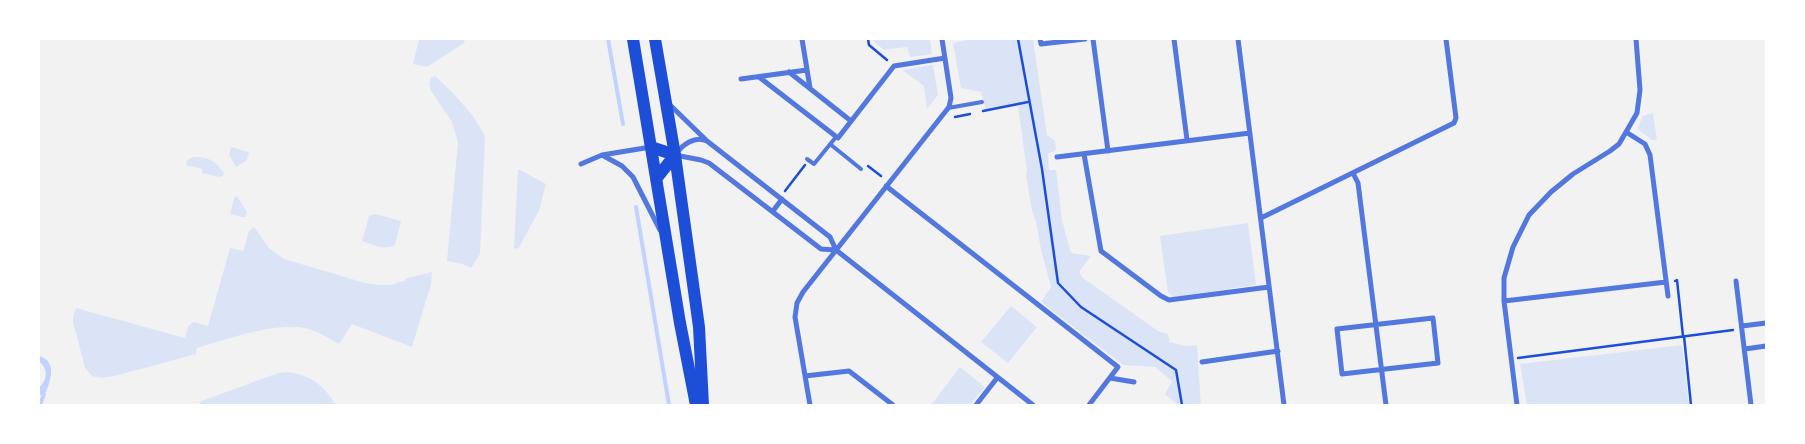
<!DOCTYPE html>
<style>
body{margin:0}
#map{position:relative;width:1805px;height:444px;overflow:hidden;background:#f2f2f2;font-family:Figtree,sans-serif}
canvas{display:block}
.frame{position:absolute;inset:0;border:40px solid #fff;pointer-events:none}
</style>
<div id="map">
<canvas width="1805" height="444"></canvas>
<div class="frame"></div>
</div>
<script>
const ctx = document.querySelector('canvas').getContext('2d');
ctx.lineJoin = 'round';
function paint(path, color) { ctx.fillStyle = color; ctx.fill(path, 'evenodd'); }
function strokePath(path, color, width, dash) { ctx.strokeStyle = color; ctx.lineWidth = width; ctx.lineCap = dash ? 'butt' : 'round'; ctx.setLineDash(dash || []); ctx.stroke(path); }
const green = new Path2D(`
 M419,39H465L464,43L427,67L413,64Z
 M871,39H931H930L932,54L910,57L907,47L884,50Z
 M973,39H1033L1047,135L1055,141L1056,150L1048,154L1049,170H1056L1062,220L1071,253L1091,256L1079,272L1083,278L1158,331L1168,334L1170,342L1186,346L1197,345L1201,405H1176V403L1165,394L1172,381L1155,367L1123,365L1041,302L1051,287L1041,250L1036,221L1032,211L1026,175L1027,171L1018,106L986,110L981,92L961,88L953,43Z
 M933,65L938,95L927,109L924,86L902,70Z
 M435,76L454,94L473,116L485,136L480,254L471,268L462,264L447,261L458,142L452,122L431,91L429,85L431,77Z
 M1653,113L1657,140H1652L1640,131L1638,127L1643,116Z
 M231,147L249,152L247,160L236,167L229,155Z
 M193,157C208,156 216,161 224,173L223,176L219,177L202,173V169L186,165L187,160Z
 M518,169L546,184L539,211L518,249L514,248Z
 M237,196L247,212L245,217H242L230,214L234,198Z
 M375,214L401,221L395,245C384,251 373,244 362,241L369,216Z
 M1248,223L1256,285L1174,297L1168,292L1160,236Z
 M254,227L269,248L284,259L365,283L379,285H392L401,281L403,282L407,278L432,272L431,284L412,347L352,324L339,344C328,338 316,330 304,328C275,322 225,340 197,348L196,354L115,376L101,378L92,376L85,368L73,322V317L76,308L185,338L188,326L194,322L208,326L230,248L243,251L249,231Z
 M1011,306L1037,327L1008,363L981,342Z
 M1682,345L1689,405H1527L1520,364Z
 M960,367L985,387L970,405H931Z
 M290,372C314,377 323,385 336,405H201L199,402L278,373Z`);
const water = new Path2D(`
 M39,356C57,361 51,379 46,392L39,396V388C47,381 49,368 39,362Z`);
const stream = new Path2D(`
 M608,39L623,124
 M636,207L669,405
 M40,405L44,394`);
const path = new Path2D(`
 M868,39L869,45L887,60
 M1018,39L1042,169L1058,283L1081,307L1176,370L1182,405
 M983,111L1028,102
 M955,117L970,114
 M868,166L881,176
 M785,191L805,165
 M1675,281L1677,280L1683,336
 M1684,336L1691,405
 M1518,358L1733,330`);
const service = new Path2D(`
 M948,108L982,102
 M830,144L861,169
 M807,159L814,164L836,137`);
const minor = new Path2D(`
 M802,39L810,88
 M1040,39L1041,44L1085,39
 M1093,39L1108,151
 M1174,39L1187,140
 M1238,39L1284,405
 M789,72L851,121
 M759,77L838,138L894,66L945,58
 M741,79L807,70
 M669,104L706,140
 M1626,132L1645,144L1650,155L1668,296
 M1084,154L1101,251L1161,296L1169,300L1269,287
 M602,155L622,166L633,177L660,230
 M1057,157L1250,133
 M581,164L602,155L651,147
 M1353,173L1358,183L1386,405
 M886,186L1118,367L1089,405
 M773,211L782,199
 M1261,218L1454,123L1456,118L1446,39
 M836,250L821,249L709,163L701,160L675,155C682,145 695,135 707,141L830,237L836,250L1033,405
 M1736,281L1751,405
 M1504,301L1666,282
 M1433,318L1438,363L1342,374L1337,329Z
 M1742,326L1766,323
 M1745,349L1766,346
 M1202,362L1278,351
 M805,376L849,371L893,405
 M1110,378L1134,382
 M810,405L795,317L797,303L803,292L949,107L951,98L942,39
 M976,405L997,378
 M1517,405L1504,301V278L1513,247L1529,215L1551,192L1573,174L1610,151L1619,144L1626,132L1637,113L1640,90L1636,39`);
const trunk = new Path2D(`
 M633,39L680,323L696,405
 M655,39L675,155L699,327L703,405
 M651,147L675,155
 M656,179L675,155`);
paint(green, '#dbe4f7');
paint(water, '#bfd3fe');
strokePath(stream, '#bfd3fe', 4);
strokePath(path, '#1d4ed8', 2.5);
strokePath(service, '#5277de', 4);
strokePath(minor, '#5277de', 5);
strokePath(trunk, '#1d4ed8', 12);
</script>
